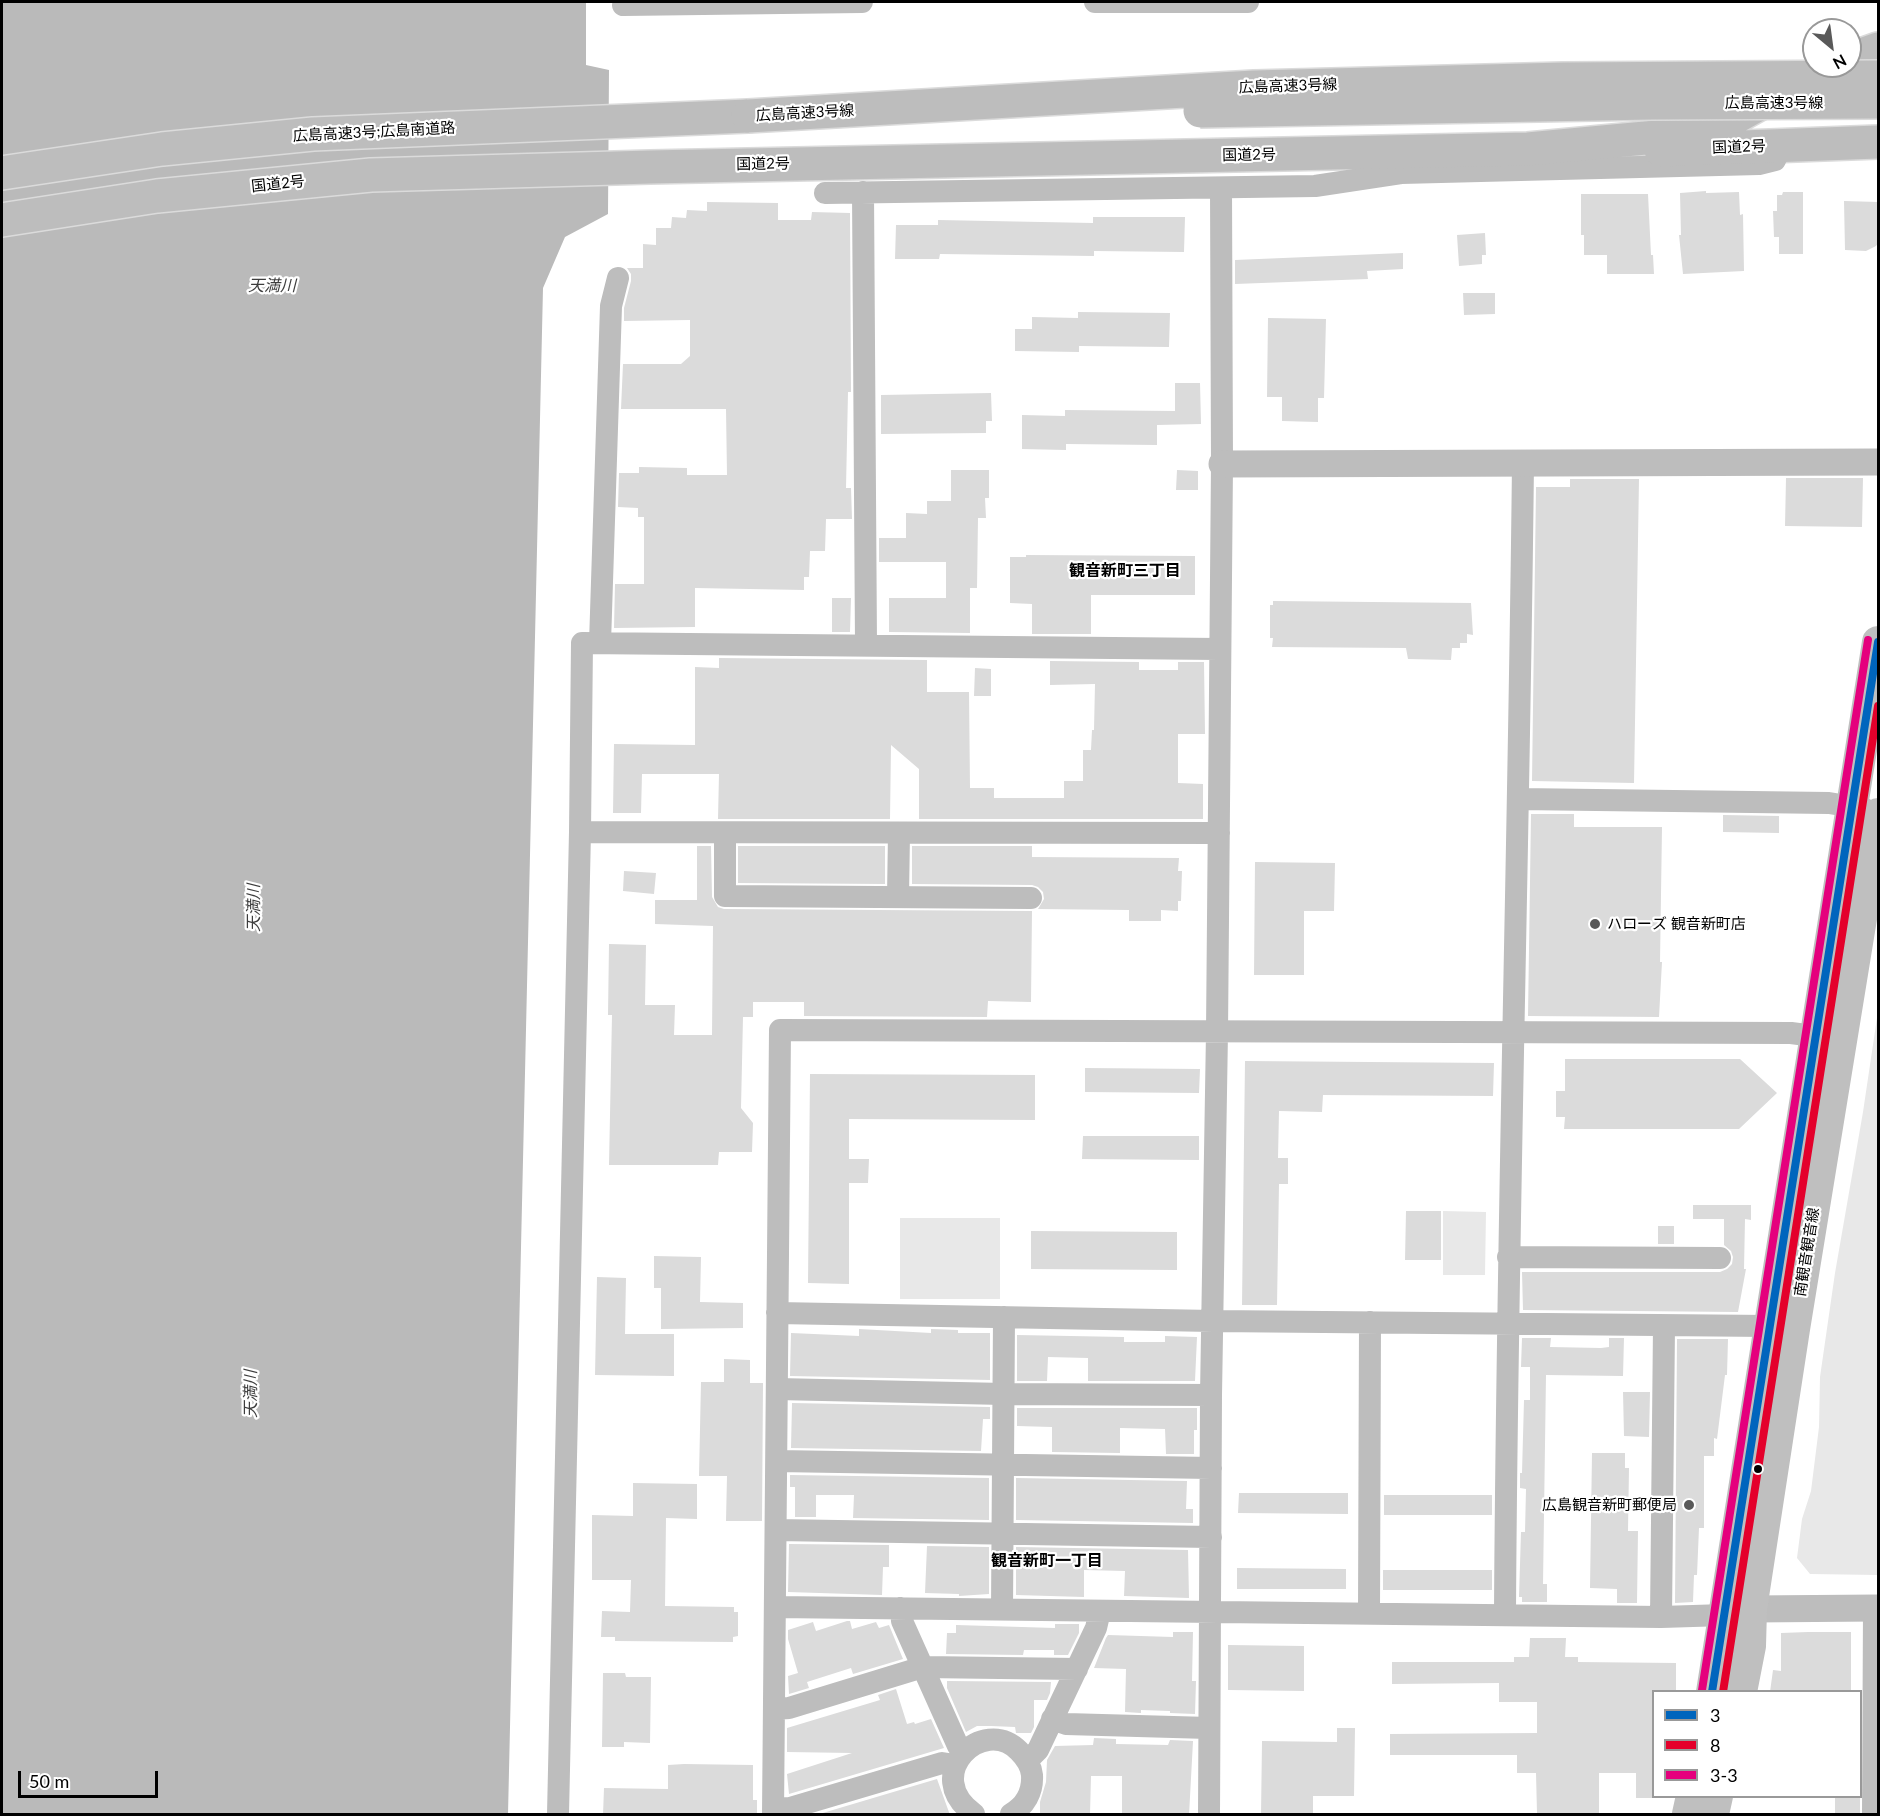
<!DOCTYPE html>
<meta charset="utf-8">
<style>
body{margin:0}
#map{position:relative;width:1880px;height:1816px;overflow:hidden;background:#fff;font-family:Lato,sans-serif}
canvas{display:block}
.frame{position:absolute;inset:0;border:3px solid #000;pointer-events:none}
.legend{position:absolute;left:1652px;top:1690px;width:210px;height:108px;box-sizing:border-box;background:#fff;border:2px solid #999;margin:0;padding:8px 10px;list-style:none;font-size:18px;color:#000}
.legend li{display:flex;align-items:center;gap:12px;height:30px}
.legend b{width:30px;border:2px solid #999}
.north{position:absolute;left:1802px;top:18px;width:60px;height:60px;box-sizing:border-box;background:#fff;border:2px solid #999;border-radius:50%;rotate:151deg;font-size:16px;font-weight:700;line-height:24px;text-align:center;color:#000}
.north::after{content:'';display:block;margin:auto;width:21px;height:27px;background:#595959;clip-path:polygon(50% 0,100% 100%,50% 72%,0 100%)}
.scale{position:absolute;left:18px;top:1771px;width:140px;height:27px;box-sizing:border-box;border:3px solid #000;border-top:0;padding-left:8px;font-size:18px;line-height:21px;white-space:nowrap;color:#000;-webkit-text-stroke:4px #fff;paint-order:stroke}
</style>
<div id="map">
<canvas width="1880" height="1816"></canvas>
<div class="frame"></div>
<ul class="legend">
<li><b style="height:8px;background:#0065bd"></b>3</li>
<li><b style="height:8px;background:#e4002b"></b>8</li>
<li><b style="height:8px;background:#e5007d"></b>3-3</li>
</ul>
<div class="north">N</div>
<div class="scale">50 m</div>
</div>
<script>
const ctx = document.querySelector('canvas').getContext('2d');
ctx.lineJoin = 'round';
function paint(path, color) { ctx.fillStyle = color; ctx.fill(path, 'evenodd'); }
function strokePath(path, color, width, dash) { ctx.strokeStyle = color; ctx.lineWidth = width; ctx.lineCap = dash ? 'butt' : 'round'; ctx.setLineDash(dash || []); ctx.stroke(path); }
function drawText(font, color, halo, rows, align = 'center') {
  ctx.font = font + ' Lato,"Noto Sans JP",sans-serif'; ctx.lineWidth = 4.5; ctx.setLineDash([]); ctx.textBaseline = 'middle'; ctx.strokeStyle = halo; ctx.fillStyle = color; for (const [text, x, y, turn = 0] of rows) {
    ctx.save(); ctx.translate(x, y); ctx.rotate((+turn || 0) * Math.PI / 180); ctx.textAlign = isNaN(turn) ? turn : align; if (halo) ctx.strokeText(text, 0, 0); ctx.fillText(text, 0, 0); ctx.restore();
  }
}
const green = new Path2D(`
 M1878,1011V1575L1810,1574L1797,1558L1802,1519L1811,1491L1819,1427L1820,1377L1835,1273L1863,1112Z
 M1443,1211L1486,1212L1485,1275H1443Z
 M900,1218H1000V1299H900Z`);
const water = new Path2D(`
 M2,2H586V65L609,70L608,214L565,237L543,288L508,1814H2Z`);
const building = new Path2D(`
 M1706,191V193L1739,192L1740,215L1743,214L1744,271L1683,274L1679,235H1681L1680,193Z
 M1783,192H1803V254H1779V237H1774L1773,211H1777V195H1782Z
 M1581,194H1648L1651,255H1653L1654,274H1607V255H1584V235H1581Z
 M1844,201L1878,202V243L1876,246L1866,251L1845,250Z
 M707,202L778,203V220H811L812,212L850,213L851,392H848L846,488H851L852,519H826L825,551H810L809,577H804V590L695,588V627L614,628L615,584H644V517H638V508L618,507L619,473H639V467L687,468V475H727L726,409H621L623,364H681L690,356V320L624,321V308L631,281V274L627,268H643V244L656,245V228H671L672,217L686,218L687,210L707,211Z
 M1093,217H1185L1184,252L1094,251V256L940,254L939,259H895L896,225H938V220L1093,223Z
 M1485,233L1486,255H1482V264L1459,266L1457,235Z
 M1403,253V269L1367,271L1368,279L1235,284V260Z
 M1463,293H1495V314L1464,315Z
 M1078,312L1170,313L1169,347L1079,346V352L1015,351V329H1032V317L1078,318Z
 M1268,318L1326,319L1324,398H1318V422L1282,421V397H1267Z
 M1175,383H1200L1201,424L1157,425V445L1066,444V450L1022,449V415L1065,416V410L1175,411Z
 M991,393L992,421H986V433L881,434V395Z
 M951,470H989V498H985L986,518H978L977,588H970V633L889,632V598H946V562H879V538H906V513L927,514V501H951Z
 M1177,470L1198,471V490H1176Z
 M1786,478H1863L1862,527L1785,526Z
 M1570,479H1639L1634,783L1532,781L1536,487H1570Z
 M1026,555L1195,556V595H1091V634H1032V604L1010,603V557H1026Z
 M832,598H851L850,632H832Z
 M1273,601L1471,603L1473,635L1467,634V643H1460V648H1452L1451,660L1408,659L1406,648L1272,647L1273,638H1270V605H1273Z
 M719,658L927,660V692H969L970,788H994V798H1064V781H1083V750H1091L1092,730H1094L1095,684L1050,685V661L1139,662V670H1178V662H1204L1205,734H1178V783L1203,784V819H919V769L891,745L890,819H718L719,774H642L641,813H613L614,744L695,745V667L719,668Z
 M975,668L991,669V696H974Z
 M1531,814H1574V827H1662L1660,962H1662L1659,1017L1528,1016Z
 M1723,815L1779,816V833L1723,832Z
 M697,846H711L712,897L718,907L724,909L1032,911L1031,1002L988,1001L987,1017L804,1016V1002H753V1017H743L741,1108L753,1123L752,1152H719L718,1165H609L612,1015H608L609,944L646,945L645,1005H675L674,1035H712L713,926L655,924V900H697Z
 M738,846H885V884L738,883Z
 M912,846H1032V857L1179,858L1178,871H1182L1181,901H1178V911L1161,910V921H1129V910L1038,909L1044,899L1043,892L1038,887L1032,885L912,884Z
 M1255,862L1335,863L1334,911H1304V975H1254Z
 M624,871L656,873L654,894L623,891Z
 M1565,1059H1740L1777,1093L1739,1129H1564L1565,1117H1556V1091H1565Z
 M1245,1061L1494,1063L1493,1096L1323,1095L1322,1112L1279,1111L1278,1158H1288V1184H1279L1277,1305H1242Z
 M1085,1068L1200,1069L1199,1093L1085,1092Z
 M810,1074L1035,1075V1120L849,1119V1159H869L868,1183H849V1284L808,1283Z
 M1083,1136H1199V1160L1082,1159Z
 M1693,1205H1751V1220L1745,1219L1744,1269H1746L1738,1312L1523,1310L1522,1272H1720L1727,1269L1732,1264L1733,1257L1731,1251L1724,1245V1219H1693Z
 M1406,1211H1441V1260H1405Z
 M1658,1226H1674V1244H1658Z
 M1031,1231L1177,1232V1270L1031,1269Z
 M654,1256L701,1257L700,1302L743,1303V1328L661,1329V1288H654Z
 M597,1277L626,1278L625,1334H674V1376L595,1375Z
 M859,1329L931,1333V1329L958,1330V1333H990V1380L790,1376L791,1333L859,1336Z
 M1017,1335L1124,1337V1342H1165V1336L1197,1337L1195,1381H1088V1358L1048,1357L1047,1381H1017Z
 M1522,1338H1551L1550,1347L1601,1348L1609,1347V1338H1624L1623,1376L1546,1375L1543,1584H1547V1602H1522V1597H1519L1521,1532H1525L1526,1489L1520,1488V1473H1522L1524,1400H1530V1367H1521Z
 M1677,1339H1728L1727,1375H1725L1717,1439L1714,1438V1456H1704V1528H1699L1697,1575H1694L1693,1602L1675,1603Z
 M724,1359L750,1360V1383H763L762,1521H726L727,1476H699L701,1382H724Z
 M1623,1392H1650L1649,1437L1624,1436Z
 M792,1403L990,1407V1419H983L981,1451L791,1448Z
 M1017,1408H1197V1430H1194V1454H1166L1165,1429L1120,1428V1453L1052,1452V1427L1017,1426Z
 M1592,1453H1625V1468H1629L1628,1531H1638L1637,1603H1617V1589L1590,1588Z
 M790,1475L989,1478V1520L853,1518L854,1495H816V1517H795V1487H790Z
 M1016,1478L1187,1481L1186,1509H1193V1523L1016,1520Z
 M633,1483L697,1484V1519L666,1518L665,1606L734,1607V1612H738V1636L733,1637V1642L615,1641V1637H601L602,1611L630,1612L631,1580H592V1515L633,1516Z
 M1239,1493H1348V1514L1238,1513Z
 M1384,1495H1492V1515H1384Z
 M789,1544L889,1545V1567H883L882,1595L788,1592Z
 M927,1546L989,1547V1594L959,1596V1594L925,1593Z
 M1016,1547L1188,1550L1189,1598L1124,1596L1125,1571L1084,1570V1597L1016,1595Z
 M1237,1568L1346,1569V1589H1237Z
 M1383,1570H1492V1590H1383Z
 M847,1621H850L852,1629L876,1622L879,1628L889,1625L903,1659L853,1674L851,1668L807,1682L809,1688L789,1694L788,1676L798,1673L788,1639V1630L813,1622L816,1631Z
 M1055,1624H1079V1633L1068,1655H1054V1650H1024L1023,1655L946,1654L947,1633H956V1625L1055,1628Z
 M1173,1632H1193L1192,1681H1196L1195,1714L1170,1713V1711L1141,1710V1713L1125,1712L1126,1669L1094,1668L1106,1638L1108,1635L1173,1637Z
 M1808,1632H1851V1692H1770L1773,1670L1781,1671V1633Z
 M1530,1638H1566L1565,1657H1578V1662L1676,1663V1692H1653V1798H1636V1773H1599V1813H1537L1536,1773H1517V1755H1390V1734L1537,1733V1702H1499V1683L1392,1684V1662H1514V1657H1529Z
 M1228,1645L1304,1646V1691L1228,1690Z
 M603,1673H625L626,1677H651L650,1743L624,1742V1747H602Z
 M947,1681L1051,1682L1050,1693L1047,1700H1034V1727L1031,1733H1016L1015,1727L991,1726H977L966,1732L947,1688Z
 M896,1689L907,1724L914,1722L915,1724L931,1719L944,1748L789,1794L787,1774L852,1753L787,1752V1728L880,1700L878,1695Z
 M1337,1728H1355L1354,1796H1313V1815H1261L1262,1741L1337,1742Z
 M1094,1738L1116,1739V1744L1168,1745L1170,1740L1193,1741L1189,1815L1122,1814V1776H1091L1090,1814L1040,1815V1802L1046,1782L1047,1760L1055,1746L1093,1745Z
 M684,1764L753,1765V1800H757V1815H603L604,1788L668,1789V1765Z
 M937,1779L950,1815H816Z
 M1835,1797H1860V1815H1835Z`);
const minor = new Path2D(`
 M1095,2H1248
 M623,5L862,2
 M863,192L866,645
 M825,193L1315,186L1401,173L1759,164L1775,160L1782,145
 M600,643L611,306L618,278
 M1519,799L1829,803L1865,809
 M580,832L1219,833
 M725,833V896L1031,898
 M898,897L899,833
 M1508,1257L1720,1258
 M777,1313L1213,1321L1769,1326L1784,1328
 M777,1389L1004,1394L1211,1395
 M777,1461L1211,1468
 M776,1530L1211,1537
 M775,1607L1661,1617L1725,1615L1738,1612
 M901,1608L902,1621L958,1746L963,1752
 M1002,1609L1004,1317
 M1369,1613L1370,1322
 M1505,1614C1507,1230 1519,846 1523,462
 M1661,1617L1664,1326
 M774,1709L789,1708L923,1667L1077,1669
 M1052,1719L1066,1724L1209,1728
 M1028,1760L1038,1750L1096,1628L1100,1611
 M774,1809L790,1808L942,1763L955,1765
 M558,1814L580,832L582,643L1219,649
 M773,1814L780,1030L1791,1033L1829,1038
 M974,1814C920,1775 983,1714 1019,1751C1026,1758 1031,1765 1032,1775C1033,1792 1025,1806 1011,1814
 M1209,1814L1211,1395L1217,1032L1222,464L1221,188
 M1873,1814L1874,1608`);
const tertiary = new Path2D(`
 M1222,464L1878,462
 M1751,1609L1878,1608`);
const secondary = new Path2D(`
 M1712,1692L1878,642
 M1741,1692L1750,1646L1751,1609L1794,1329L1878,814
 M1688,1814L1692,1796
 M1713,1814L1717,1796`);
const trunk = new Path2D(`
 M1850,59L1878,49
 M1661,150L1878,142
 M2,220L157,196L371,175L650,167L1528,149L1656,137L1734,118L1768,99`);
const motorway = new Path2D(`
 M2,173L162,149L313,134L748,116`);
const motorwayBridge = new Path2D(`
 M1200,111L1652,103L1878,102
 M748,116L1254,87L1563,79L1878,77`);
const bus1 = new Path2D(`
 M1712,1692L1878,642`);
const bus2 = new Path2D(`
 M1723,1692L1878,706`);
const bus3 = new Path2D(`
 M1702,1690L1868,640`);
const markers = [
 [1595,924,6,"#595959"],
 [1758,1469,5,"#000"],
 [1689,1505,6,"#595959"]
];
const streetNames = [
 ["広島高速3号線",1288,86,-2],
 ["広島高速3号線",1774,103],
 ["広島高速3号線",805,113,-3],
 ["広島高速3号;広島南道路",374,132,-3],
 ["国道2号",1739,147,-2],
 ["国道2号",1249,155,-1],
 ["国道2号",763,164,-1],
 ["国道2号",278,184,-6],
 ["南観音観音線",1807,1252,-81]
];
const poiNames = [
 ["ハローズ 観音新町店",1607,924],
 ["広島観音新町郵便局",1677,1505,"right"]
];
const waterNames = [
 ["天満川",272,286],
 ["天満川",254,908,-90],
 ["天満川",251,1394,-90]
];
const neighbourhoodNames = [
 ["観音新町三丁目",1125,571],
 ["観音新町一丁目",1047,1561]
];
paint(green, '#e8e8e8');
paint(water, '#bababa');
paint(building, '#dbdbdb');
strokePath(trunk, '#dbdbdb', 36);
strokePath(motorway, '#dbdbdb', 36);
strokePath(minor, '#bdbdbd', 22);
strokePath(tertiary, '#bdbdbd', 27);
strokePath(secondary, '#bfbfbf', 32);
strokePath(trunk, '#bdbdbd', 33);
strokePath(motorway, '#bdbdbd', 33);
strokePath(motorwayBridge, '#dbdbdb', 36, []);
strokePath(motorwayBridge, '#bdbdbd', 33);
strokePath(bus1, '#0065bd', 8);
strokePath(bus2, '#e4002b', 8);
strokePath(bus3, '#e5007d', 8);
for (const [x, y, r, color] of markers) { const dot = new Path2D(); dot.arc(x, y, r, 0, 2 * Math.PI); ctx.fillStyle = color; ctx.fill(dot); strokePath(dot, '#fff', 2); }
drawText('15px', '#000', '#fff', streetNames);
drawText('15px', '#000', '#fff', poiNames, 'left');
drawText('italic 16px', '#3d3d3d', '#fff', waterNames);
drawText('bold 16px', '#000', '#fff', neighbourhoodNames);
</script>
